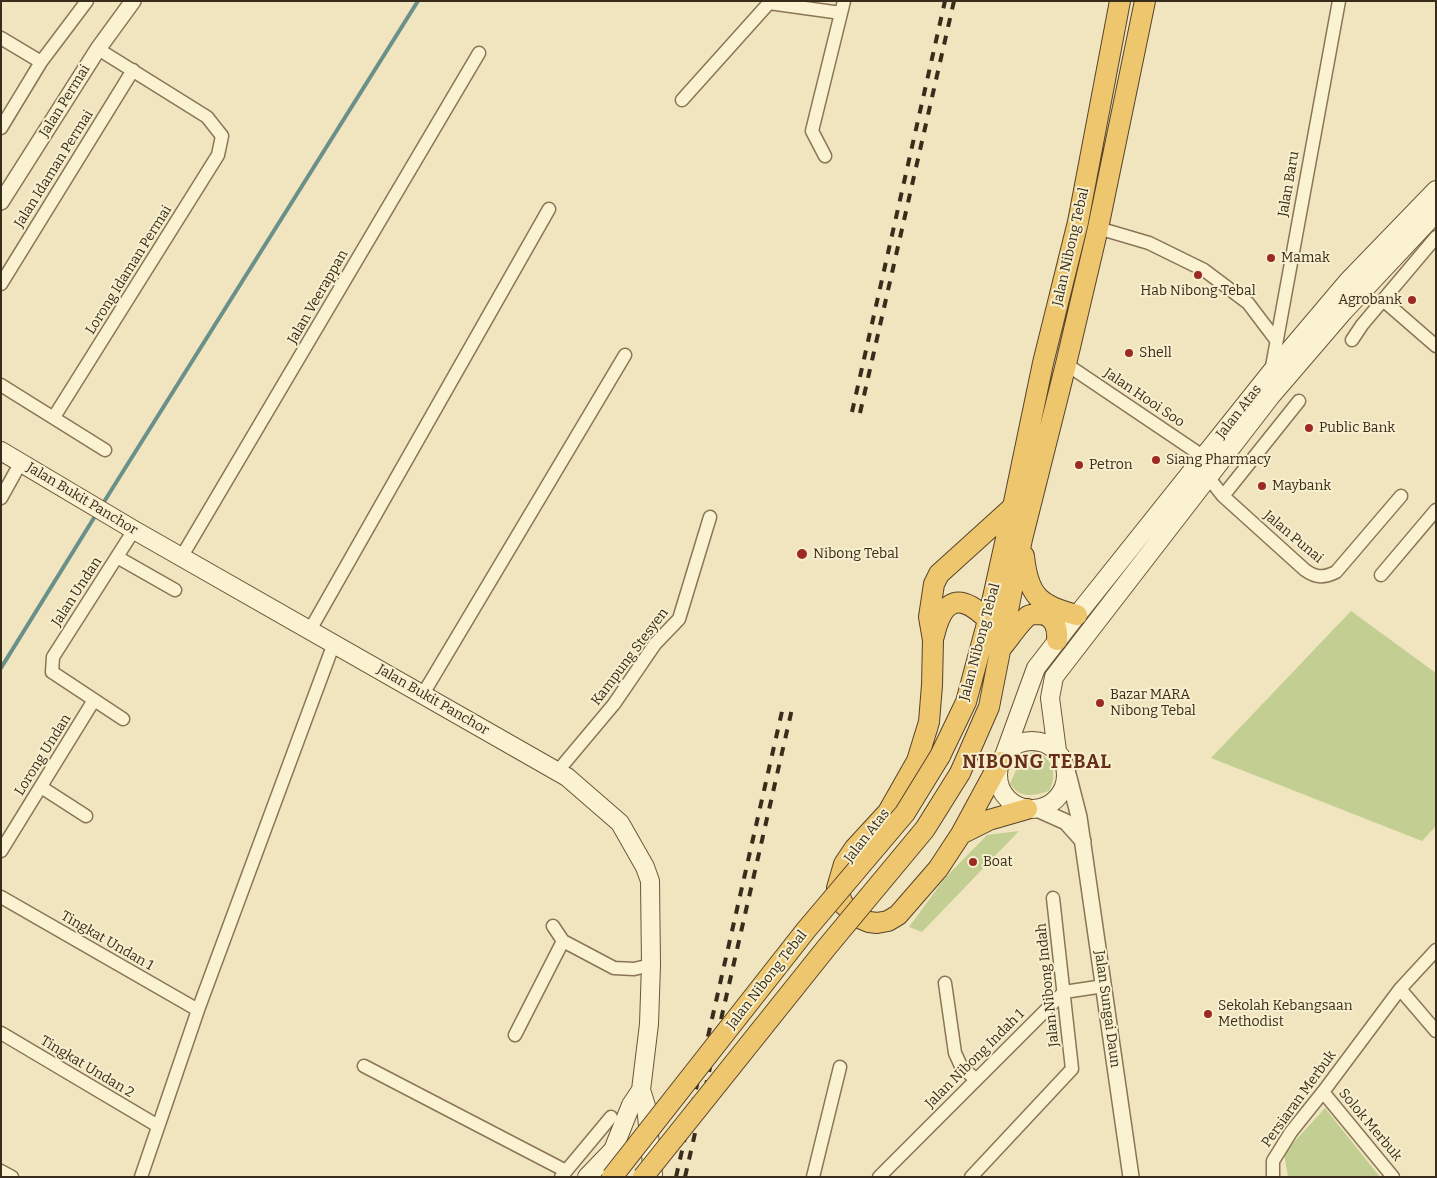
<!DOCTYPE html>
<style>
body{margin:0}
#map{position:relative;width:1437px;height:1178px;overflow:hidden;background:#f0e5be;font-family:Bitter,serif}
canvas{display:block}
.frame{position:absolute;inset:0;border:2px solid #382c1b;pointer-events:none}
</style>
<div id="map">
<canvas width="1437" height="1178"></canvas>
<div class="frame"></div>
</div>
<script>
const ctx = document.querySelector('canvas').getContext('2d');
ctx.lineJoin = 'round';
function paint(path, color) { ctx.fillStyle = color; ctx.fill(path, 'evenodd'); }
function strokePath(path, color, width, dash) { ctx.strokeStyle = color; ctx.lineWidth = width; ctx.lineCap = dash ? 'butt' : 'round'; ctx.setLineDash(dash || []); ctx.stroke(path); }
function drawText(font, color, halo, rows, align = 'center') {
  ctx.font = font + ' Bitter,serif'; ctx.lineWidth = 4; ctx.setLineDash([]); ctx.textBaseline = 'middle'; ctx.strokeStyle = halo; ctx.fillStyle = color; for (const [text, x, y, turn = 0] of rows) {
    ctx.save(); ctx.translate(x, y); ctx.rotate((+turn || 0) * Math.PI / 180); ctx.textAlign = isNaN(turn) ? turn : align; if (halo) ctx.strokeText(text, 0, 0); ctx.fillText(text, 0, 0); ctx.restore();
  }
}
const green = new Path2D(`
 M1351,611L1436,673V826L1422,841L1211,758Z
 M1036,749C1051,760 1059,772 1049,791C1033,796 1021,799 1010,784L1019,763Z
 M1019,831L922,932L909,927L945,878L987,835Z
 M1325,1108L1380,1177H1288L1284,1153Z`);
const stream = new Path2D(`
 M102,505L418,1
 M1,668L97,513`);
const minor = new Path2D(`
 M1,38L41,62
 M682,100L769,3L841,13
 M1,128L41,62L87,1
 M825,156L812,131L844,1
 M1098,228L1149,243L1204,270L1248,303L1276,340
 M1,284L133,70
 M1383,300L1436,346
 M1352,340L1362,325L1436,237
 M1066,364L1204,457
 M1271,372L1339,1
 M1,385L105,450
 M54,417L218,155L222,136L207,117L98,49
 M1208,477L1223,496L1305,570C1316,578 1324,578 1336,572L1401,496
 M1223,496L1299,401
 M1,498L21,462
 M182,556L479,53
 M117,557L175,590
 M1381,575L1436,510
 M310,630L549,209
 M423,694L625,355
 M123,719L52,672L53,657L134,530
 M557,772L614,704L655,644L679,619L710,517
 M41,787L86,816
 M1,851L94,700
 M1,897L198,1010
 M553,926L563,941L614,968L634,969L651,965
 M945,983L955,1053L961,1066L975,1079
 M1400,989L1436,1031
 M1,1033L158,1126
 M515,1035L563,941
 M364,1066L566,1171
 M1323,1092L1393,1177
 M1,1171L12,1177
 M141,1177L198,1010L334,643
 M561,1177L611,1117
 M813,1177L840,1067
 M879,1177L1064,992L1104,986
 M971,1177L1072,1069L1053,898
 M1273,1177V1161L1291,1132L1323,1092L1400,989L1436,950`);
const tertiary = new Path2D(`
 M1,202L98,49L133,1
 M1067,770L1079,817L1131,1177
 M1037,809L1066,822L1083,841`);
const secondary = new Path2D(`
 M1,451L134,530L567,777L620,823L645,867L650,881L651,965L649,1024L641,1090L646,1106L653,1174
 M998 775a34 34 0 1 1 68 0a34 34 0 1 1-68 0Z
 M1057,751L1050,698L1054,677L1271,396L1344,311L1436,213
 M1005,753L1036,668L1077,615L1271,372L1348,281L1436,190
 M587,1177L613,1150L631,1105L641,1090`);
const trunk = new Path2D(`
 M1024,556C1028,595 1039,606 1077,615
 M934,636C943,598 960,592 988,620
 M1002,647C1009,639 1020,622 1028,616C1031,614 1036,614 1040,614C1054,615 1058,628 1057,640
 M940,756L966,702L988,620L1013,507L1043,363L1078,222L1120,1
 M1000,762L961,834L938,869L898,915L888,921L877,923L869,922L857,917L843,904L837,888L844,864L854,849L888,812L917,761L929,722L932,685L933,640L929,617L934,584L939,574L1013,507
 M960,773L989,707L1022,539L1066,364L1098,228L1145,1
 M961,834L989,820L1027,809`);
const rail = new Path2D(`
 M852,412L945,1
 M860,413L954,1
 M676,1177L783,707
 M685,1177L792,709`);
const trunkBridge = new Path2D(`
 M612,1177L806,930L905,813L940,756
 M643,1177L827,947L925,829L960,773`);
const markers = [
 [1271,258,5,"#9d2a22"],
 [1198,275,5,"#9d2a22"],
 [1412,300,5,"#9d2a22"],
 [1129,353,5,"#9d2a22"],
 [1309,428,5,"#9d2a22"],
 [1156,460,5,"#9d2a22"],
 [1079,465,5,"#9d2a22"],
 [1262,486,5,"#9d2a22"],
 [802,554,6,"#9d2a22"],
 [1100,703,5,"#9d2a22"],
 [973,862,5,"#9d2a22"],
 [1208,1014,5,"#9d2a22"]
];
const streetNames = [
 ["Jalan Permai",65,101,-58],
 ["Jalan Idaman Permai",54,169,-58],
 ["Jalan Baru",1289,184,-80],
 ["Jalan Nibong Tebal",1071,247,-77],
 ["Lorong Idaman Permai",129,270,-58],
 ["Jalan Veerappan",318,297,-60],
 ["Jalan Hooi Soo",1144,398,34],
 ["Jalan Atas",1239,412,-52],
 ["Jalan Bukit Panchor",82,499,31],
 ["Jalan Punai",1293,537,40],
 ["Jalan Undan",77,592,-57],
 ["Jalan Nibong Tebal",980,642,-75],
 ["Kampung Stesyen",630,657,-53],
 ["Jalan Bukit Panchor",433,700,30],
 ["Lorong Undan",43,755,-58],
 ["Jalan Atas",867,836,-52],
 ["Tingkat Undan 1",107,941,30],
 ["Jalan Nibong Tebal",767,980,-52],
 ["Jalan Nibong Indah",1048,985,-96],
 ["Jalan Sungai Daun",1107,1009,82],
 ["Jalan Nibong Indah 1",975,1059,-45],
 ["Tingkat Undan 2",87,1067,31],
 ["Persiaran Merbuk",1299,1099,-54],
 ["Solok Merbuk",1370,1125,50]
];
const poiNames = [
 ["Mamak",1281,258],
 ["Hab Nibong Tebal",1198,291,"center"],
 ["Agrobank",1402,300,"right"],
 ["Shell",1139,353],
 ["Public Bank",1319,428],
 ["Siang Pharmacy",1166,460],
 ["Petron",1089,465],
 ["Maybank",1272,486],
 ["Nibong Tebal",813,554],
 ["Bazar MARA",1110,695],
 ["Nibong Tebal",1110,711],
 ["Boat",983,862],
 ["Sekolah Kebangsaan",1218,1006],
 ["Methodist",1218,1022]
];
const districtNames = [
 ["NIBONG TEBAL",1037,763]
];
paint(green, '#c3cf92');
strokePath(stream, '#699089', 4);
strokePath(minor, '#8a7556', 15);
strokePath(tertiary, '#8a7556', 18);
strokePath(secondary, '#6c5639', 20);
strokePath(trunk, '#57432b', 22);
strokePath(minor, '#fbf2d2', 12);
strokePath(tertiary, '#fbf2d2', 15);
strokePath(secondary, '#fbf2d2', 18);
strokePath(trunk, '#eec66e', 20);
strokePath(rail, '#382c1b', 4, [9, 9]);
strokePath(trunkBridge, '#57432b', 22, []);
strokePath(trunkBridge, '#eec66e', 20);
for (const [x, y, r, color] of markers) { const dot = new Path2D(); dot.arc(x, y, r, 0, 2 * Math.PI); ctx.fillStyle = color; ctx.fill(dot); strokePath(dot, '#f7efce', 2); }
drawText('14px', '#382c1b', '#f7efce', streetNames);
drawText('14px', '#382c1b', '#f7efce', poiNames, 'left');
ctx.letterSpacing = '1px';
drawText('bold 19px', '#682f18', '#f7efce', districtNames);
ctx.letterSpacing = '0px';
</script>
